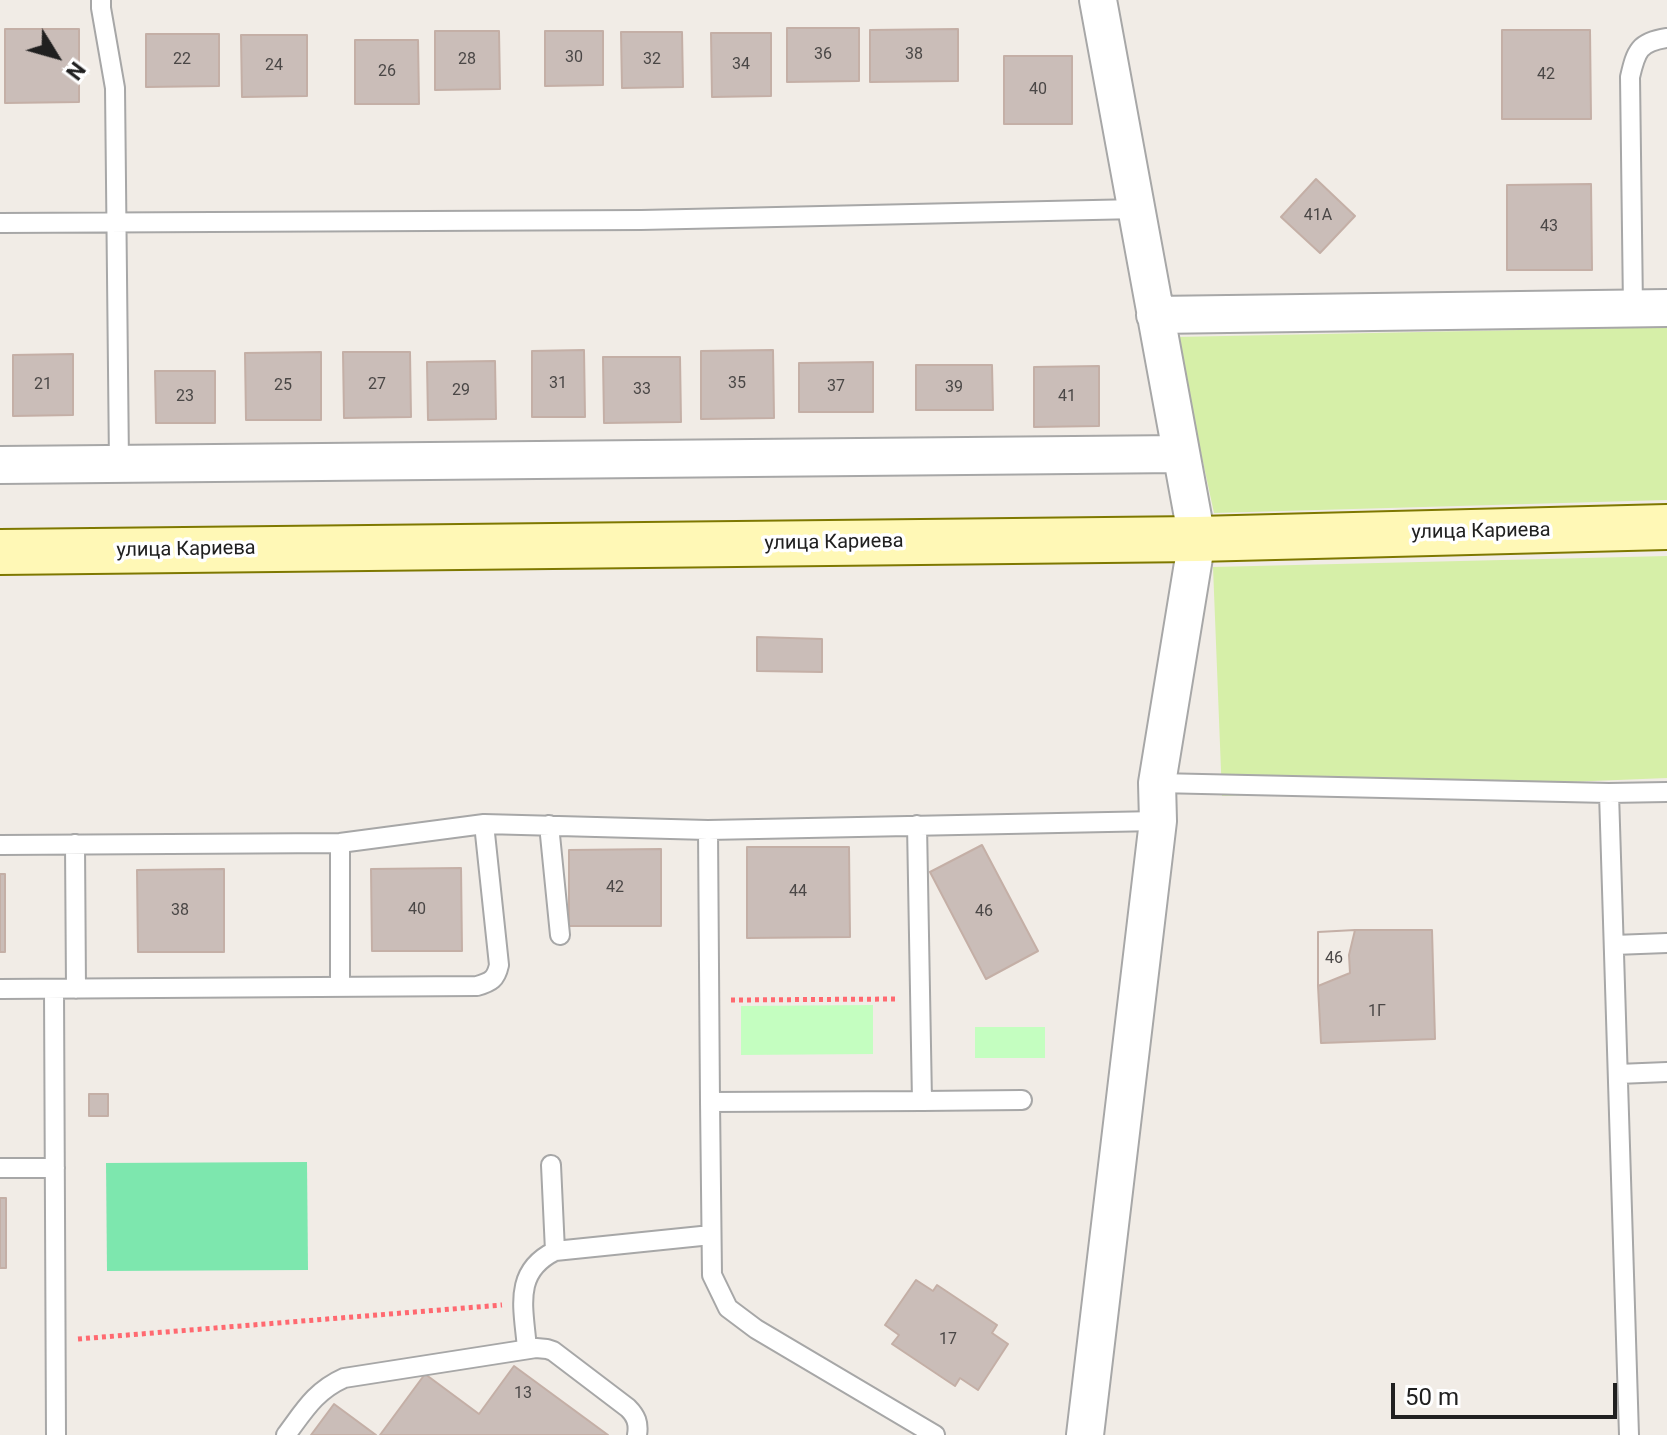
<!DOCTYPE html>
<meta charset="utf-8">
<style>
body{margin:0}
#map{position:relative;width:1667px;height:1435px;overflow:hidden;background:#f1ece6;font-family:Roboto,sans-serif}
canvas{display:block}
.north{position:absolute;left:16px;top:16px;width:80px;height:80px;-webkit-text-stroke:6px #fff;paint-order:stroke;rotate:127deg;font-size:22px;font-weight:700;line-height:32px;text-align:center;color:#202020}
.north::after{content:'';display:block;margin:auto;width:28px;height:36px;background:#202020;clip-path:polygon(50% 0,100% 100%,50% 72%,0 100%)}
.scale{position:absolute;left:1391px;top:1383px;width:226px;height:36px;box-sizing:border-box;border:4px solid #202020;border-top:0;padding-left:10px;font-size:24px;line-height:28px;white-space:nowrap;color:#202020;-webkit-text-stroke:6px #fff;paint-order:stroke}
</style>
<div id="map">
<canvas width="1667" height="1435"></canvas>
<div class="north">N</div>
<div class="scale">50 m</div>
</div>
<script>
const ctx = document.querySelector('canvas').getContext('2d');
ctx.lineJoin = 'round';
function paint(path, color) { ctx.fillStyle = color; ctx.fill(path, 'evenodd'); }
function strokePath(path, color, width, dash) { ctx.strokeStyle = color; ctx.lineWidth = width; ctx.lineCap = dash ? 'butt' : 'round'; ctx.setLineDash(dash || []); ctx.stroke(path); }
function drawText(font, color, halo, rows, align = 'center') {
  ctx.font = font + ' Roboto,sans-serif'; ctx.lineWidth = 7; ctx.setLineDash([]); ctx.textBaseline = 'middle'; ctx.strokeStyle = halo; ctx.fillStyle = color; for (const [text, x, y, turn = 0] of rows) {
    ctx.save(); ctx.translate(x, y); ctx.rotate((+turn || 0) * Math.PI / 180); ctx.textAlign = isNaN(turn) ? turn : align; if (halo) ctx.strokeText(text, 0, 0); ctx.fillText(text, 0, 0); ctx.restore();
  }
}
const grass = new Path2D(`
 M1667,327V500L1214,513L1176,337Z
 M1667,556V778L1222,796L1213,567Z`);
const park = new Path2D(`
 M873,1005V1054L741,1055V1006Z
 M975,1027H1045V1058H975Z`);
const pitch = new Path2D(`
 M307,1162L308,1270L107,1271L106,1163Z`);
const building = new Path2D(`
 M787,28H859V81L787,82Z
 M5,29H79V102L5,103Z
 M958,29V81L870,82V30Z
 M1502,30H1590L1591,119H1502Z
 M435,31H499L500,89L435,90Z
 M545,31H603V85L545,86Z
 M621,32H682L683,87L622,88Z
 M711,33H771V96L712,97Z
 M146,34H219V86L146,87Z
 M241,35H307V96L242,97Z
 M355,40H418L419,104H355Z
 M1004,56H1072V124H1004Z
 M1316,179L1355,216L1320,253L1281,217Z
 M1591,184L1592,270H1507V185Z
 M584,350L585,417H532V351Z
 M773,350L774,418L701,419V351Z
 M321,352V420H246L245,353Z
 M343,352H410L411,417L344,418Z
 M73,354V415L13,416V355Z
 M603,357H680L681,422L604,423Z
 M495,361L496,419L428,420L427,362Z
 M873,362V412H799V363Z
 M916,365H992L993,410H916Z
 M1099,366V426L1034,427V367Z
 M155,371H215V423H156Z
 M757,637L822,639V672L757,671Z
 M982,845L1038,951L986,979L930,872Z
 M747,847H849L850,937L747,938Z
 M661,849V926H569V850Z
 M461,868L462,951H372L371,869Z
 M224,869V952H138L137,870Z
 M0,874H5V952H0Z
 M1355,930L1349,955L1350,973L1318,986V932Z
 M1355,930H1432L1435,1039L1321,1043L1318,986V932Z
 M89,1094H108V1116H89Z
 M0,1198H6V1268H0Z
 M916,1280L933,1291L937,1285L997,1325L992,1333L1008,1344L978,1390L960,1378L955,1386L892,1344L899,1335L885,1325Z
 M514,1366L608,1435H380L425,1374L479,1414Z
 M334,1404L376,1435H311Z`);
const path = new Path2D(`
 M731,1000L897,999
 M78,1339L502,1305`);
const service = new Path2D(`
 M101,0V8L115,88L119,464
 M0,223L641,220L1138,209
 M1633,308L1630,77C1636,51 1639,42 1667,38
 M1157,783L1609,793L1667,792
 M1609,793L1629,1435
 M549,825L560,935
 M917,825L922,1101L1022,1100
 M708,830L710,1102
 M340,843V987
 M75,844L76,989
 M0,845L340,843L484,824L708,830L1158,821
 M1614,945L1667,943
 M0,989L477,986C491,982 496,979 499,965L484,824
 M54,989L56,1435
 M1618,1074L1667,1072
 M922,1101L710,1102L712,1275L728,1308L756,1329L935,1435
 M551,1165L555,1251
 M0,1168H55
 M527,1349C524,1309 512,1272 555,1251L711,1235
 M286,1435C304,1411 315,1391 344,1378L536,1348L547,1349L553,1351L628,1408C636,1416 639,1423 637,1435`);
const minor = new Path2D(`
 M1155,315L1667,308
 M0,465L1181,454
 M1085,1435L1158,821L1157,783L1197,539L1098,0`);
const secondary = new Path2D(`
 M0,552L1197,539L1667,527`);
const numberNames = [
 ["36",823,55],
 ["38",914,55],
 ["30",574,58],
 ["22",182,60],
 ["28",467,60],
 ["32",652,60],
 ["34",741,65],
 ["24",274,66],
 ["26",387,72],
 ["42",1546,75],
 ["40",1038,90],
 ["41А",1318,216],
 ["43",1549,227],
 ["31",558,384],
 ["35",737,384],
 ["21",43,385],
 ["27",377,385],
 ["25",283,386],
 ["37",836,387],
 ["39",954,388],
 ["33",642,390],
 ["29",461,391],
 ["23",185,397],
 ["41",1067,397],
 ["42",615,888],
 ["44",798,892],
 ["40",417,910],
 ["38",180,911],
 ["46",984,912],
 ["46",1334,959],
 ["1Г",1377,1012],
 ["17",948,1340],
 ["13",523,1394]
];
const streetNames = [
 ["улица Кариева",1481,532,-1],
 ["улица Кариева",834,543,-1],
 ["улица Кариева",186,550,-1]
];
paint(grass, '#d6efa8');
paint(park, '#c4fec0');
paint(pitch, '#7de7ae');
paint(building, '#cabdb8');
strokePath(building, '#c4afa6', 2);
strokePath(service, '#a7a7a7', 22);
strokePath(minor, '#a7a7a7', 40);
strokePath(secondary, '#7e7800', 48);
strokePath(path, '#ff6970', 5, [4, 4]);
strokePath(service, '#fff', 18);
strokePath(minor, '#fff', 36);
strokePath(secondary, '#fff8b6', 44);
drawText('16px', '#4a4746', null, numberNames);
drawText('20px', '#202020', '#fff', streetNames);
</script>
